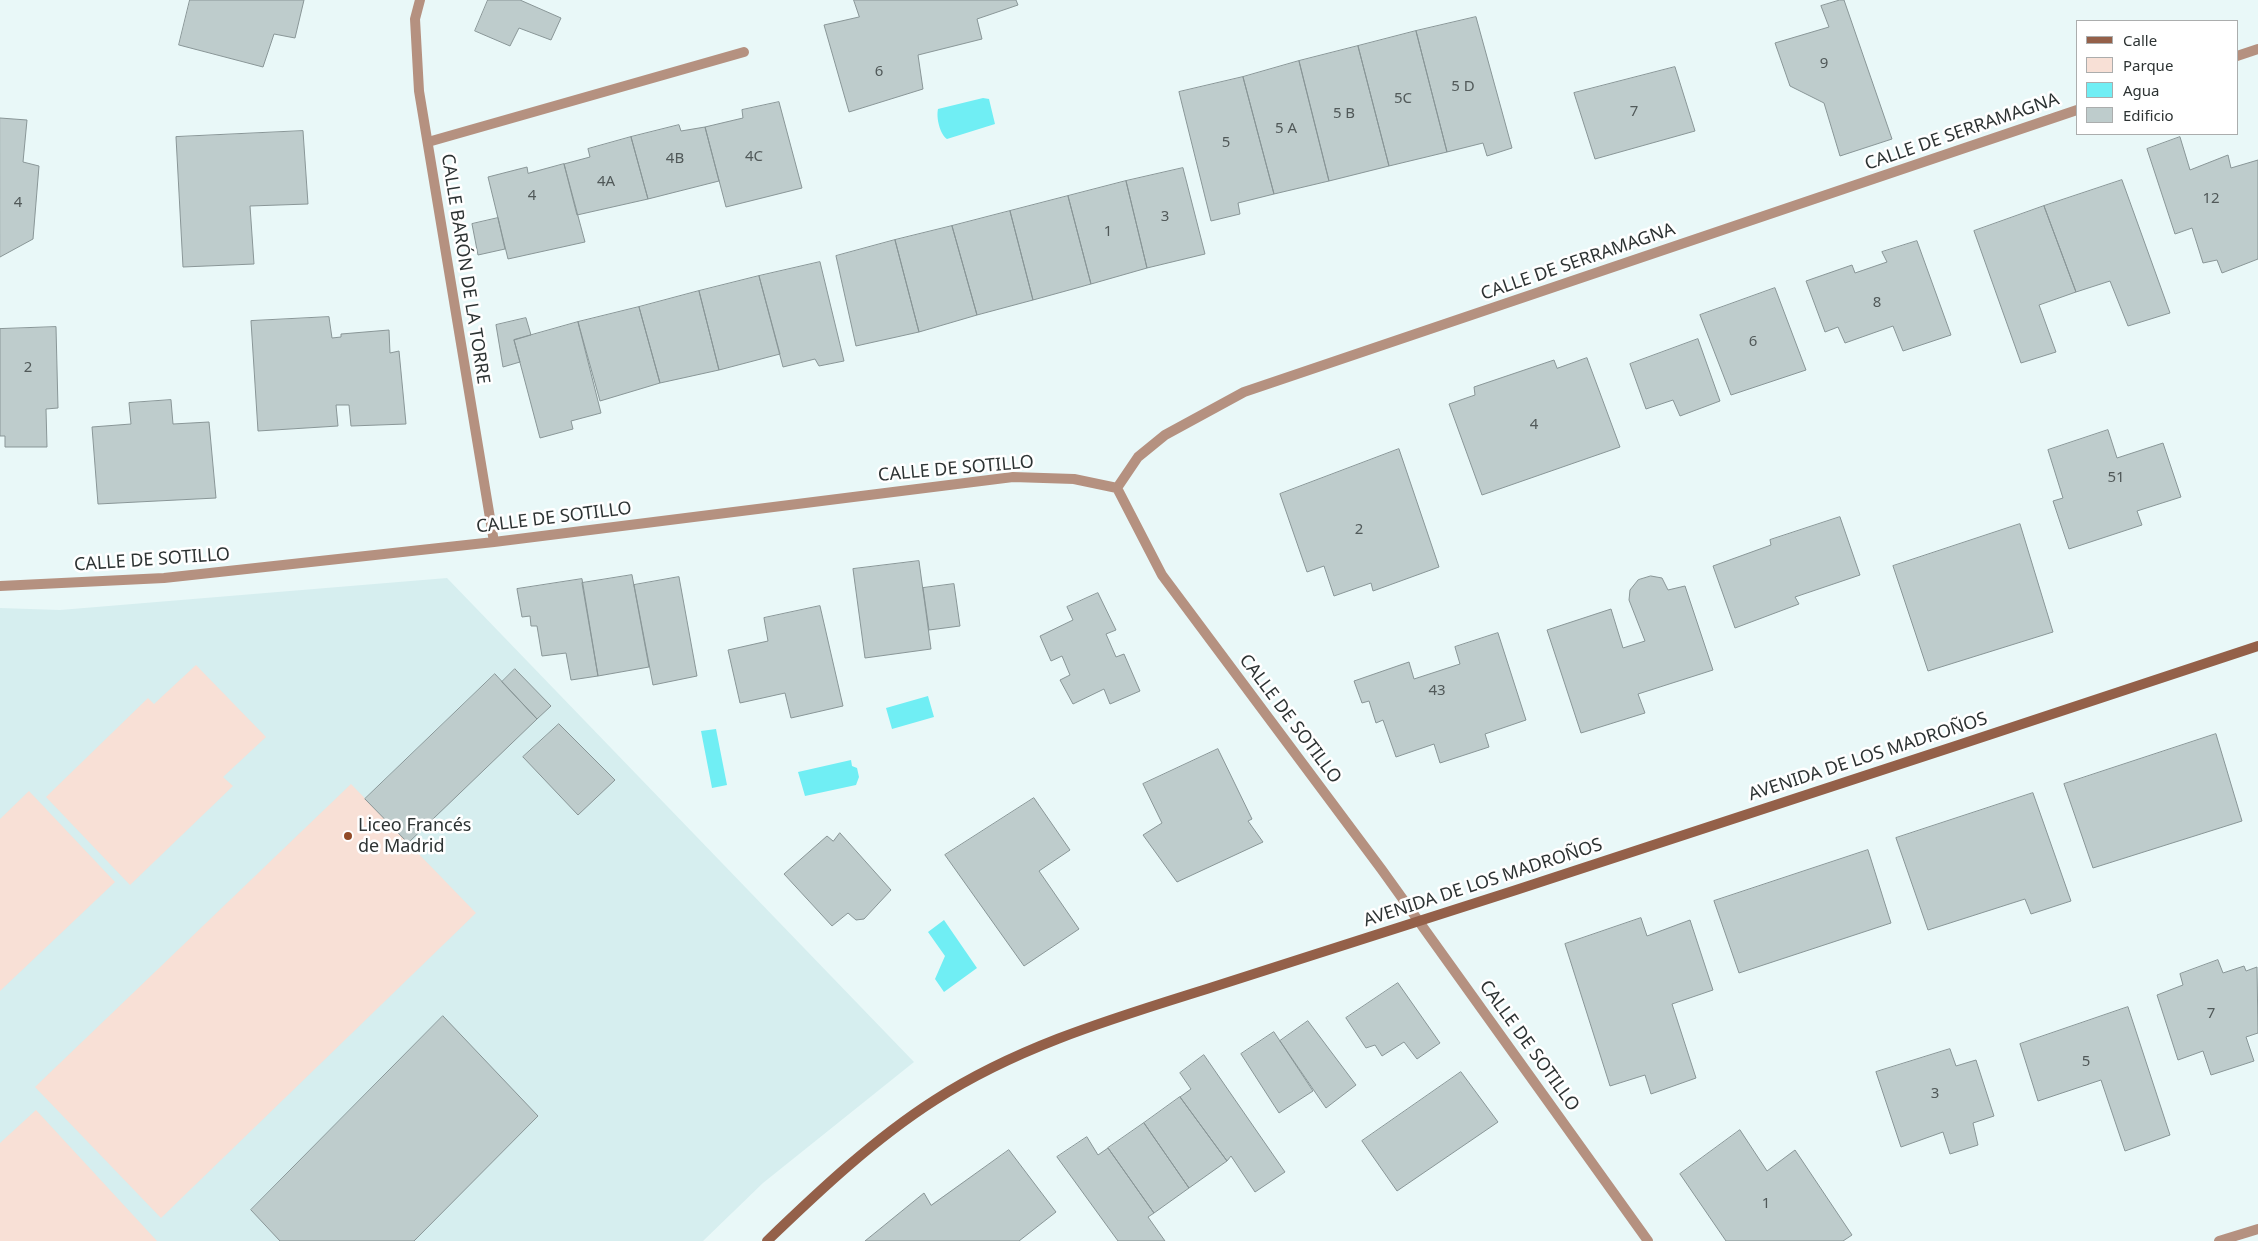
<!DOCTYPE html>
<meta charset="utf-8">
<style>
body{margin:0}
#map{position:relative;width:2258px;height:1241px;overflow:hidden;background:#e9f8f8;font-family:"Noto Sans",sans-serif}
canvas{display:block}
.legend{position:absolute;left:2076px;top:20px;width:162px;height:115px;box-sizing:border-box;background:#fff;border:1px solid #abadad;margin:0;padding:6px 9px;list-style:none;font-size:15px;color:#2d3333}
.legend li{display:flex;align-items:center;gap:10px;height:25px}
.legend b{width:25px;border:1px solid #abadad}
</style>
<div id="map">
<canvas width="2258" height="1241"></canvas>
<ul class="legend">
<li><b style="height:6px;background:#946049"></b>Calle</li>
<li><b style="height:14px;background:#f8e0d6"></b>Parque</li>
<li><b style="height:14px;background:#70eef4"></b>Agua</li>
<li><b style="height:14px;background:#becccc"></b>Edificio</li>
</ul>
</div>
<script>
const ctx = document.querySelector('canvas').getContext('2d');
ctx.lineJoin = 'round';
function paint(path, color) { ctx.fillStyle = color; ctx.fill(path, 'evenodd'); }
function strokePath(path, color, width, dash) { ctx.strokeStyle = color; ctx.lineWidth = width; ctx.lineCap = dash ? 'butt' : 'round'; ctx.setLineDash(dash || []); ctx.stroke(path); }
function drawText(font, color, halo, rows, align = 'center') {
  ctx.font = font + ' "Noto Sans",sans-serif'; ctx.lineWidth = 5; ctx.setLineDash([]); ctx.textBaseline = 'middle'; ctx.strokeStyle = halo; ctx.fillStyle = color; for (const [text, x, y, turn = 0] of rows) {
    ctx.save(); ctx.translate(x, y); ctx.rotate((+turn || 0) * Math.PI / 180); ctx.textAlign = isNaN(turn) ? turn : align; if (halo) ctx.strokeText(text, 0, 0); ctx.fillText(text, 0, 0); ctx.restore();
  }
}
const built = new Path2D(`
 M447,578L914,1062L763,1183L703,1241H0V608L60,610Z`);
const green = new Path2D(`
 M196,665L266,737L223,777L233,786L130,885L46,797L148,698L154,704Z
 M351,784L476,913L161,1218L35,1087Z
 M29,791L115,882L0,991V819Z
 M36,1110L157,1241H0V1143Z`);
const water = new Path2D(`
 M983,98L989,99L995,124L947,139C940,134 936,118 938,109Z
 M928,696L934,717L892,729L886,708Z
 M716,729L727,785L712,788L701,731Z
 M851,760L852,766L857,768L859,777L856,785L805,796L798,772Z
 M944,920L977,968L944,992L935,979L945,956L928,932Z`);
const building = new Path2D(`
 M190,0H304L295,38L274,34L263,67L179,45Z
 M488,0H520L561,18L551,40L519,28L510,46L475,31Z
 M854,0H1016L1018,5L977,19L982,39L918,55L923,89L849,112L824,25L859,17Z
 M1840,0H1844L1892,139L1840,156L1824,103L1790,86L1775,43L1829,27L1821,6Z
 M1476,17L1512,148L1487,156L1483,143L1447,152L1416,31Z
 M1416,31L1447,152L1389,166L1358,46Z
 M1358,46L1389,166L1329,181L1299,61Z
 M1299,61L1329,181L1274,194L1243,77Z
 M1675,67L1695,131L1595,159L1574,93Z
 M1243,77L1274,194L1238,203L1240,214L1211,221L1179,92Z
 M779,102L802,188L726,207L705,127L743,118L742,110Z
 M0,118L27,120L23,162L39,166L33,239L0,257Z
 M679,125L681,131L705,127L719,181L648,199L631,137Z
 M303,131L308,204L250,206L254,264L183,267L176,137Z
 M631,137L648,199L577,215L564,164L590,157L588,149Z
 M2180,137L2190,170L2228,155L2231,168L2258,160V259L2222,273L2217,260L2203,263L2192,228L2175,234L2147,149Z
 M564,164L585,242L508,259L488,177L527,167L528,173Z
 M1183,168L1205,254L1147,268L1126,181Z
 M2122,180L2170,313L2128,326L2110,281L2076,292L2044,206Z
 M1126,181L1147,268L1091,284L1068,196Z
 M1068,196L1091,284L1033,300L1010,211Z
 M2044,206L2076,292L2039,305L2056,352L2021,363L1974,231Z
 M1010,211L1033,300L977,315L952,226Z
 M498,218L505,249L478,255L472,224Z
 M952,226L977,315L919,332L895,240Z
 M895,240L919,332L856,346L836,256Z
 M1917,241L1951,335L1903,351L1893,326L1845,343L1838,327L1825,332L1806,281L1852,265L1855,273L1887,262L1882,252Z
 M820,262L844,361L819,366L815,359L783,367L759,276Z
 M759,276L780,354L719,370L699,291Z
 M1775,288L1806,370L1731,395L1700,315Z
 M699,291L719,370L660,383L639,307Z
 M639,307L660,383L600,401L578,322Z
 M329,317L332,338L341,337V334L389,330L390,353L399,351L406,424L351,426L349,405H336L338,426L258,431L251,321Z
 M526,318L531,335L514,340L520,362L503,367L496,325Z
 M578,322L601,413L571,421L573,429L540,438L514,340Z
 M56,327L58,408L46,409L47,447H5V436H0V329Z
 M1698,339L1720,401L1680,416L1673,400L1646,409L1630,364Z
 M1587,358L1620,447L1482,495L1449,404L1475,395L1474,387L1554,360L1557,368Z
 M171,400L173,424L209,422L216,498L98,504L92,427L131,424L129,403Z
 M2108,430L2117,458L2163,443L2181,497L2137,511L2142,525L2069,549L2053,501L2063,498L2048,450Z
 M1399,449L1439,567L1373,591L1371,583L1334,596L1324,566L1307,572L1280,494Z
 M1840,517L1860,575L1795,597L1799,604L1735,628L1713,566L1771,545L1770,540Z
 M2020,524L2053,632L1928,671L1893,566Z
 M919,561L931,649L865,658L853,569Z
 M632,575L649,667L598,676L582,583Z
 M1651,576L1662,578L1668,590L1685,586L1713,670L1638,694L1645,713L1581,733L1547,630L1611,609L1623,648L1645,641L1629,600L1630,590L1638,580Z
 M679,577L697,676L653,685L634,585Z
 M582,579L598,676L571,680L566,653L542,656L537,626H531L530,616L522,617L517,589Z
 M954,584L960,626L929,630L923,588Z
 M1098,593L1116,630L1106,634L1116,657L1124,654L1140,691L1110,704L1104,689L1073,704L1060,680L1070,675L1062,656L1051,661L1040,636L1073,620L1067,607Z
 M820,606L843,706L791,718L785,693L740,703L728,650L768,641L764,618Z
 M1498,633L1526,720L1485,734L1489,747L1440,763L1434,744L1396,757L1383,720L1376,723L1369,701L1362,703L1354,681L1409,662L1414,679L1460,664L1455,647Z
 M515,669L551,706L537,719L502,682Z
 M495,674L537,719L408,843L365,799Z
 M559,724L615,780L578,815L523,757Z
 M2216,734L2242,821L2093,868L2064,784Z
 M1218,749L1252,819L1248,821L1263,842L1177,882L1143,835L1162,823L1143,784Z
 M2033,793L2071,901L2031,914L2025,899L1928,930L1896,838Z
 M1034,798L1070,850L1039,871L1079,929L1024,966L945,855Z
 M840,833L891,890L864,919L856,920L848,913L832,926L784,874L827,836L833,841Z
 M1868,850L1891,923L1739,973L1714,901Z
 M1641,918L1647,936L1690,920L1713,990L1672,1004L1696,1078L1651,1094L1645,1075L1610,1086L1565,944Z
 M2218,960L2223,973L2244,966L2246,971L2257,967L2258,1033L2246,1037L2254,1061L2211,1075L2203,1051L2178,1060L2157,995L2183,985L2180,974Z
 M1398,983L1440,1043L1417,1059L1404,1042L1382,1056L1375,1045L1366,1048L1346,1018Z
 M2128,1007L2170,1135L2125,1151L2101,1080L2038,1101L2020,1044Z
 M443,1016L538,1116L414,1241H280L251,1210Z
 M1308,1021L1356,1085L1326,1108L1280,1041Z
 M1274,1032L1313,1091L1279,1113L1241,1054Z
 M1950,1049L1956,1066L1976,1060L1994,1116L1973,1123L1978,1145L1950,1154L1943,1132L1901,1147L1876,1072Z
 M1204,1055L1285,1172L1255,1192L1231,1156L1227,1161L1180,1097L1191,1089L1180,1073Z
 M1461,1072L1498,1122L1397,1191L1362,1141Z
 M1180,1097L1227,1161L1189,1188L1144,1123Z
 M1144,1123L1189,1188L1154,1213L1108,1148Z
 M1740,1130L1767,1171L1795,1150L1852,1235L1843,1241H1726L1680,1174Z
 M1087,1137L1098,1155L1108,1148L1154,1213L1148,1217L1165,1241H1118L1057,1157Z
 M1009,1150L1056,1212L1019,1241H865L924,1193L931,1205Z`);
const lane = new Path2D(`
 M428,142L744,52`);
const street = new Path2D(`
 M420,0L415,19L419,91L494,542
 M2237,56L2258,49
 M1117,488L1138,457L1165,435L1244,392L2077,110
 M1117,488L1162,575L1382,870L1648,1241
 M0,586L164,578L494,542L1013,477L1074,479L1117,488
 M2219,1241L2258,1229`);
const secondary = new Path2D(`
 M767,1241C819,1191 874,1139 935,1100C1020,1045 1118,1017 1213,987C1314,955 1415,923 1516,890C1763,809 2011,728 2258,646`);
const markers = [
 [348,836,5,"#924a27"]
];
const numberNames = [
 ["9",1824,64],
 ["6",879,72],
 ["5 D",1463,87],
 ["5C",1403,99],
 ["7",1634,112],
 ["5 B",1344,114],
 ["5 A",1286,129],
 ["5",1226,143],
 ["4C",754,157],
 ["4B",675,159],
 ["4A",606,182],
 ["4",532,196],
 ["12",2211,199],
 ["4",18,203],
 ["3",1165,217],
 ["1",1108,232],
 ["8",1877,303],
 ["6",1753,342],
 ["2",28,368],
 ["4",1534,425],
 ["51",2116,478],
 ["2",1359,530],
 ["43",1437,691],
 ["7",2211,1014],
 ["5",2086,1062],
 ["3",1935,1094],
 ["1",1766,1204]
];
const streetNames = [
 ["CALLE DE SERRAMAGNA",1962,132,-19],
 ["CALLE DE SERRAMAGNA",1578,262,-19],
 ["CALLE BARÓN DE LA TORRE",465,269,81],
 ["CALLE DE SOTILLO",956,469,-5],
 ["CALLE DE SOTILLO",554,518,-7],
 ["CALLE DE SOTILLO",152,560,-4],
 ["CALLE DE SOTILLO",1290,719,53],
 ["AVENIDA DE LOS MADROÑOS",1868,757,-18],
 ["AVENIDA DE LOS MADROÑOS",1483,883,-18],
 ["CALLE DE SOTILLO",1529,1046,54]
];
const poiNames = [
 ["Liceo Francés",358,826],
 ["de Madrid",358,847]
];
paint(built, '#d6eeef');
paint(green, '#f8e0d6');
paint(water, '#70eef4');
paint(building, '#becccc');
strokePath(building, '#899697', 1);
strokePath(lane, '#b59180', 10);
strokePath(street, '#b59180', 10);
strokePath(secondary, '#946049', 10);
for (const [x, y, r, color] of markers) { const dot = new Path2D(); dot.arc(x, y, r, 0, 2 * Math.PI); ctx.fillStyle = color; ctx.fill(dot); strokePath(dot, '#fff', 2); }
drawText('15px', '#515959', null, numberNames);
drawText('18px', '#2d3333', '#fff', streetNames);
drawText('18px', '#2d3333', '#fff', poiNames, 'left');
</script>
